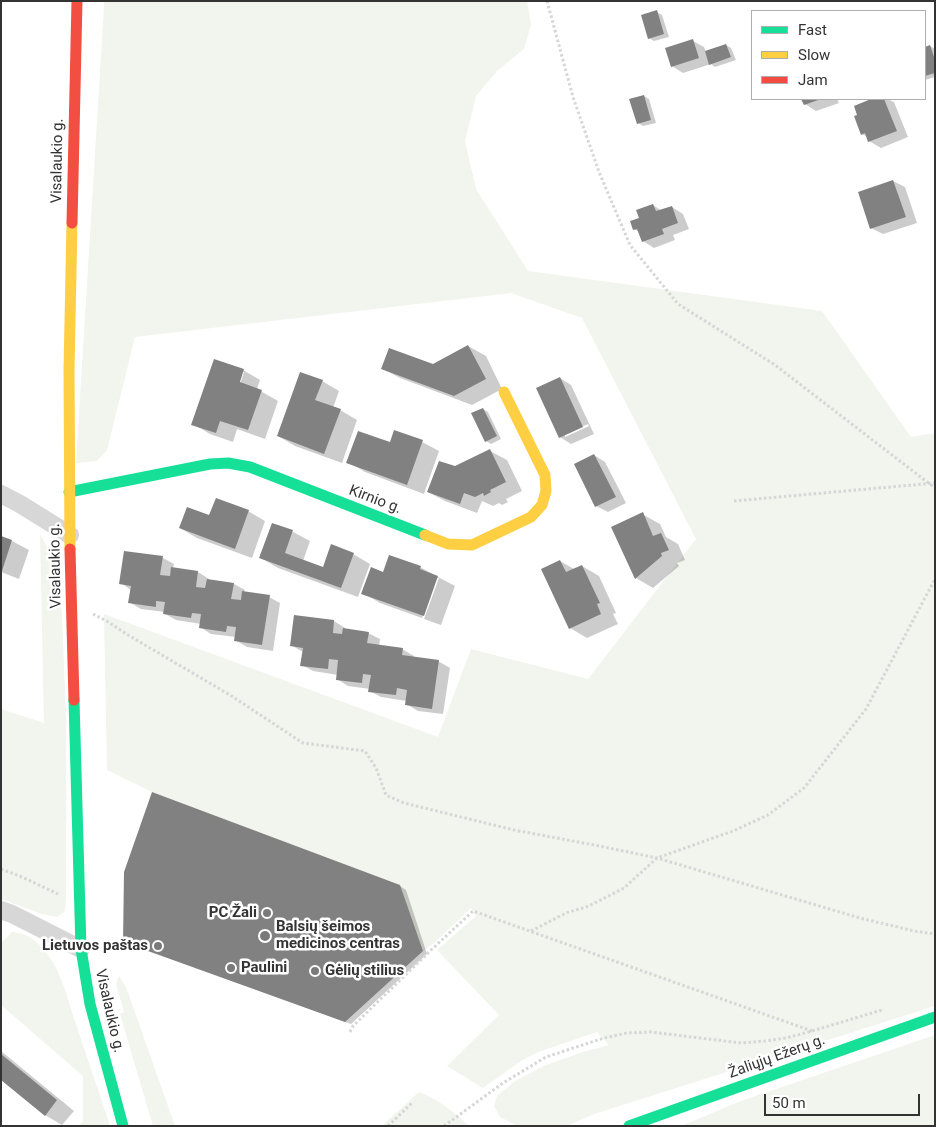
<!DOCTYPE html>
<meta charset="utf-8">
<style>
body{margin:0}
#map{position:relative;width:936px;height:1127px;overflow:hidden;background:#fff;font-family:Roboto,sans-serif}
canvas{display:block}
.frame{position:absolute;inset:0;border:2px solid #333;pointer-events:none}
.legend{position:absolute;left:751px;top:10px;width:175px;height:90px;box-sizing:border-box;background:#fff;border:1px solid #adadad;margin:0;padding:6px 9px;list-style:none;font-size:15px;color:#333}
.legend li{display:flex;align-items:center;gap:10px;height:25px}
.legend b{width:25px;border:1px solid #adadad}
.scale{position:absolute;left:764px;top:1094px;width:156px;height:22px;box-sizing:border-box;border:2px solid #333;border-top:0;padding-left:6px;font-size:15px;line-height:18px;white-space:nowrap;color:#333;-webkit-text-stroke:4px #fff;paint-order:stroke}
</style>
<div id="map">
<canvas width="936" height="1127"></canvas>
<div class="frame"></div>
<ul class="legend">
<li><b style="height:6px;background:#16e098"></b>Fast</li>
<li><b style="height:6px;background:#ffcf43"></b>Slow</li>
<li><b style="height:6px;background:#f24e42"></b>Jam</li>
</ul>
<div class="scale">50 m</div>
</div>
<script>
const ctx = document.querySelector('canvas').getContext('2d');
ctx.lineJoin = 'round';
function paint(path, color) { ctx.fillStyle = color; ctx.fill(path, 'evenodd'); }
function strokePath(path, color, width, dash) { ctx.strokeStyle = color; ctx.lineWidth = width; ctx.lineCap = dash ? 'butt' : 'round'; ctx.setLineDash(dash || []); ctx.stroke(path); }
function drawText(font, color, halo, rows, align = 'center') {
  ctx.font = font + ' Roboto,sans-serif'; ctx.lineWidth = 5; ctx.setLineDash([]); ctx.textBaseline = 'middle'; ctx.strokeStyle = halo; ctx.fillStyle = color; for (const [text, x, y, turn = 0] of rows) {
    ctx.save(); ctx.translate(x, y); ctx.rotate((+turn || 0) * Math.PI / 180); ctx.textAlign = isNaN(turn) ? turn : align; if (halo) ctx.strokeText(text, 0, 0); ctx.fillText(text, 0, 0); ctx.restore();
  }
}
const green = new Path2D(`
 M104,1H527L531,25L524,49L497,71L476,96L465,141L476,189L528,271L822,311L911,437L935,433V1006L594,1114L567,1126H518L500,1117L494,1106L497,1096L515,1081L546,1065L583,1052L609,1045L597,1032L538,1052L521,1061L483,1088L447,1066L499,1015L437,950L476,916L471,908L433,944L423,951L400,885L152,792L107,770L104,614L438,737L471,649L588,679L696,539L582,318L511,293L135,337L107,450L97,461L76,463L104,7Z
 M40,534L60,571L66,712V899L65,911L57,917L42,914L1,899V709L44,723Z
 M12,932C26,933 35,939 44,950C62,971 67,998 76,1024C87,1058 99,1092 110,1126H79L83,1121V1076L1,1005V943Z
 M119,976L126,987L175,1126H153L120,1014L124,1012L116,984Z
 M935,1035V1126H681L741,1101Z
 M419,1092C439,1100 453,1111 469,1126H382Z`);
const shadow = new Path2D(`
 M657,12L662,15L669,37L654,41L649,38Z
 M693,41L704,47L706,52L726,45L731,48L736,60L715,67L711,64L683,73L672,66Z
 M930,46L935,49V77L925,80V48Z
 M644,96L649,99L656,123L643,126L638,123Z
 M803,99H837L839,103L816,111L805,104Z
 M875,99H887L894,102L908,137L881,148L869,141L868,137L862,134L859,115L855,106Z
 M893,181L905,187L917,223L883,234L871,228Z
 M653,205L662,211L672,207L683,214L689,229L673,235L675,240L654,248L643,241L639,232L634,229L640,218Z
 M468,346L486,356L502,389L472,405L400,378L383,369L433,365Z
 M215,361L243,370L260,380L257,389L278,401L265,439L237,429L233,442L210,434L193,424ZM242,372H244L239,388L236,387Z
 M560,378L571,385L594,434L571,444L560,437ZM588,424L589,426L565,437V434Z
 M322,381L339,391L333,408L340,410L357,420L342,463L295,446L278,436Z
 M483,409L488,412L501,439L491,444L486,441Z
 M422,442L439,451L424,494L365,472L348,462L390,444Z
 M490,451L507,460L522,491L506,499L508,502L502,505L499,503L493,506L482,501L477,513L445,501L428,492Z
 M594,455L605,462L626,503L608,512L596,506Z
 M248,511L265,521L252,558L197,538L180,528L210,517Z
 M642,514L660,524L666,537L678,544L685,560L677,563L679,566L653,588L636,578Z
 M273,524L293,532L310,541L303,561L324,569L353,554L370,564L358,597L278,568L261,558Z
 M1,537L12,541L29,550L19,579L1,572Z
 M163,558L174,564L173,568L198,572L209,579V580L234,584L245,590L244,593L269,597L280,603L273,651L247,647L235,640L236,637L211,634L200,627L201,624L176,620L165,614V612L141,609L129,602L131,590L121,583Z
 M560,561L574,569L582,566L599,576L616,613L613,614L618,624L587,638L570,628Z
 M420,567L438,577L455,586L441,625L424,619L439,578H436L422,618L380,603L363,593Z
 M295,616L334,621L345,628V629L368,633L380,639L379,646L402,649L414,656L413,658L438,661L450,668L443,714L418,711L406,704L407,701L381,697L370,691V689L348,686L337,679L338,675L313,671L302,665L303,652L291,645Z
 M400,886L406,890L427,954L351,1024L130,944Z
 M1,1051L74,1111L62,1125L45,1115L1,1078Z`);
const building = new Path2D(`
 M657,10L664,34L648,39L641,15Z
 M693,39L699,58L671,67L665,48Z
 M726,44L731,57L709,65L705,51Z
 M930,45L935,60V73L925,76V47Z
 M644,95L651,120L637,124L629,99Z
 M801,99H821L804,105Z
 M871,99H884L897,131L868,142L865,133L861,135L854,116L857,115L854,106Z
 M893,180L906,217L870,229L858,192Z
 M653,204L656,211L672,206L678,223L662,229L664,234L642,242L637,229L633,230L630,221L639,218L636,210Z
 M468,345L486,379L454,396L381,369L389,348L433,364Z
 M214,359L244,369L240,382L262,390L248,430L220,421L216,433L191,425Z
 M300,372L323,380L315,400L341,409L324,454L277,436Z
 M560,377L583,427L559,438L536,388Z
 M483,408L497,436L485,442L471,413Z
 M394,430L423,440L407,485L346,463L358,431L390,442Z
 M490,449L506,482L490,490L491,492L484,496L483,493L475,497L464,493L460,504L427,492L439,461L455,466Z
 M594,454L616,497L595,507L574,464Z
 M216,498L249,510L235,549L179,528L187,507L209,515Z
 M643,512L653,536L661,533L669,550L661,553L662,556L635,579L611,527Z
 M272,523L293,530L285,553L323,567L331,544L354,553L341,588L259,558Z
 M1,536L12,540L2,571H1Z
 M124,551L163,556L160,575L170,576L171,567L198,571L196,587L205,588L207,579L234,583L231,599L241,600L242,591L270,595L262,645L234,641L236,627L227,626L226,632L199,628L201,614L192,613L191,618L163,614L165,602L156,601V607L128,603L131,586L119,584Z
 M389,555L421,566L420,569L438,576L424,616L361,594L371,567L383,572Z
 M560,560L566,572L582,565L600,603L597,604L601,614L569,629L541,569Z
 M294,615L334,620L333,633L342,634L343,628L369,632L367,643L403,648L402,655L439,660L432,709L405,705L407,690L397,688L396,695L368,692L371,675L363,674L362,683L336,680L338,660L329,659L328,669L300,666L303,648L290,646Z
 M152,792L400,885L423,951L345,1022L123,942L124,872Z
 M1,1054L57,1100L45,1116L1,1080Z`);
const path = new Path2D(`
 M547,1L573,97L599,172L630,245L678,304L775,365L935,488
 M734,501L935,483
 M93,614L105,620L128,635L230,695L303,743L365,751L376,768L386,795L404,803L514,830L594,845L657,858L860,918L914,931L935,934
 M1,869L22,877L58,894
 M531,931L566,913L589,906L624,888L657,858L733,831L768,815L804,788L866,709L935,579
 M350,1032L353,1026L430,951L473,911L812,1031
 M388,1126L412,1103
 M444,1126L503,1083L546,1057L604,1038L627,1033L651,1032L741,1043L765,1041L786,1038L812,1031L882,1010`);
const street = new Path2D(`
 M1,494L20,504L70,535
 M1,910L12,914L81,949`);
const fast = new Path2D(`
 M69,492L210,464L228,463L250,467L425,535
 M74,700L81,949L90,1004L123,1126
 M629,1126L935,1017`);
const slow = new Path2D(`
 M425,535L448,544L472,545L531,517L542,505L546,491L545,475L504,392
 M70,549L69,370L72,223`);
const jam = new Path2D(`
 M72,223L77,1
 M70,549L74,700`);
const markers = [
 [267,913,5,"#7a7a7a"],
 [265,936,6,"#7a7a7a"],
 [158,946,5,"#7a7a7a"],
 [231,968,5,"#7a7a7a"],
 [315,971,5,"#7a7a7a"]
];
const streetNames = [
 ["Visalaukio g.",58,161,-89],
 ["Kirnio g.",375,500,21],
 ["Visalaukio g.",56,566,-91],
 ["Visalaukio g.",109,1011,77],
 ["Žaliųjų Ežerų g.",777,1057,-20]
];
const poiNames = [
 ["PC Žali",257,913,"right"],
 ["Balsių šeimos",276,927],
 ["medicinos centras",276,944],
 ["Lietuvos paštas",148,946,"right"],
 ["Paulini",241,968],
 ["Gėlių stilius",325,971]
];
paint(green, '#f1f5ed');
paint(shadow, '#0003');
paint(building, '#818181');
strokePath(path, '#d6d6d6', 3, [2.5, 2.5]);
strokePath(street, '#d7d7d7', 18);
strokePath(fast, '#16e098', 11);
strokePath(slow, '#ffcf43', 11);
strokePath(jam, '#f24e42', 11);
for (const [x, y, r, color] of markers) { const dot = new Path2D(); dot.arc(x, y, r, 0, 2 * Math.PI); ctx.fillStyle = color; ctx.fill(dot); strokePath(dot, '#fff', 2); }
drawText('15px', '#333', '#fff', streetNames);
drawText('bold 15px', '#333', '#fff', poiNames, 'left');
</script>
